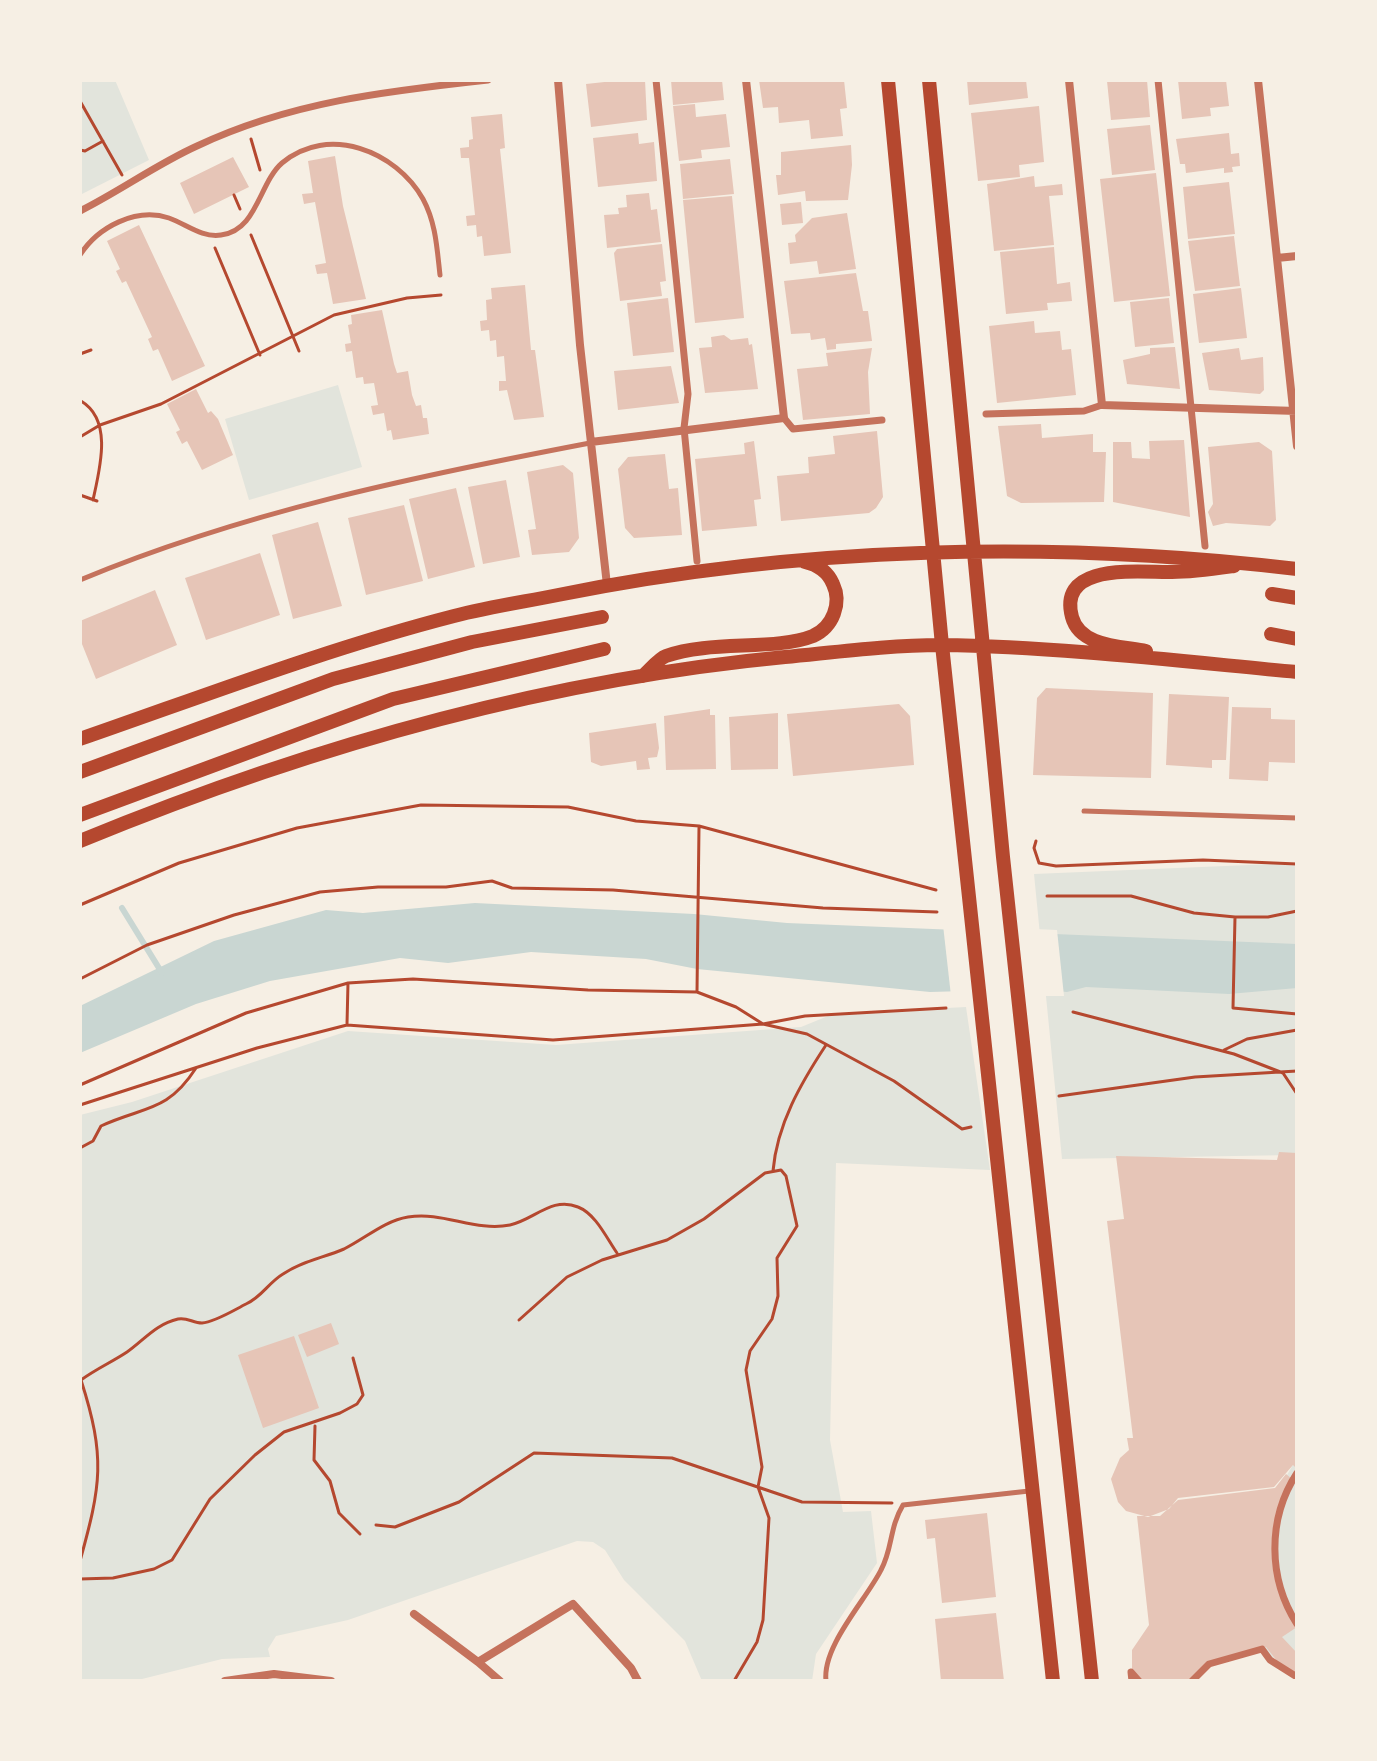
<!DOCTYPE html>
<style>
body{margin:0}
#map{position:relative;width:1377px;height:1761px;overflow:hidden;background:#f6efe4;font-family:"Fira Sans Condensed",sans-serif}
canvas{display:block}
.frame{position:absolute;inset:0;border:82px solid #f6efe4;pointer-events:none}
</style>
<div id="map">
<canvas width="1377" height="1761"></canvas>
<div class="frame"></div>
</div>
<script>
const ctx = document.querySelector('canvas').getContext('2d');
ctx.lineJoin = 'round';
function paint(path, color) { ctx.fillStyle = color; ctx.fill(path, 'evenodd'); }
function strokePath(path, color, width, dash) { ctx.strokeStyle = color; ctx.lineWidth = width; ctx.lineCap = dash ? 'butt' : 'round'; ctx.setLineDash(dash || []); ctx.stroke(path); }
const green = new Path2D(`
 M80,80H115L149,160L80,195Z
 M338,385L362,467L249,500L225,419Z
 M1297,863V1183L1293,1155L1062,1159L1034,874Z
 M966,1007L990,1170L836,1163L830,1440L843,1512L871,1511L877,1563L816,1654L812,1681H702L685,1641L624,1580L605,1550L593,1542L577,1541L348,1620L276,1636L268,1649L270,1657L222,1659L134,1681H80V1115L132,1102L348,1031L556,1045L801,1027L833,1014Z
 M1297,1458V1671L1277,1656L1270,1660L1261,1647L1270,1504Z`);
const water = new Path2D(`
 M475,903L694,914L787,923L1297,944V988L1229,994L1086,987L1067,992L1036,989L930,992L697,969L646,959L531,952L448,963L400,958L270,981L196,1004L80,1053V1006L214,941L326,910L363,913Z`);
const pier = new Path2D(`
 M943,925L1057,930L1064,996H951Z`);
const stream = new Path2D(`
 M122,908L162,973`);
const building = new Path2D(`
 M623,80H645L647,120L591,127L586,84Z
 M671,80H722L724,100L673,105Z
 M759,80H844L847,108L840,109L843,136L811,139L809,120L779,123L778,107L763,108Z
 M967,80H1026L1028,98L969,105Z
 M1147,80L1150,117L1111,120L1107,81Z
 M1178,80H1226L1229,106L1210,108L1211,116L1182,119Z
 M695,104L696,117L726,114L730,147L701,150L702,158L679,161L673,106Z
 M1039,106L1044,162L1019,165L1020,177L978,181L971,113Z
 M502,114L505,148L500,149L511,253L484,256L482,236L477,237L476,225L467,226L466,216L475,215L469,158H461L460,148L469,147V140L473,139L471,117Z
 M1150,125L1155,170L1112,175L1107,129Z
 M638,133L639,144L654,142L657,181L598,187L593,138Z
 M1229,133L1231,154L1239,153L1240,166L1232,167L1233,172L1224,173V168L1186,173L1185,164H1180L1176,139Z
 M851,145L852,165L848,200L806,201L805,191L778,195L776,175H781V152Z
 M335,156L343,206L366,299L333,304L327,273L317,274L315,265L326,263L315,202L304,204L302,194L313,193L308,161Z
 M233,157L249,187L194,214L180,183Z
 M730,159L734,194L683,199L680,164Z
 M1156,173L1170,296L1114,302L1100,179Z
 M1034,176L1035,187L1062,184L1063,195L1049,196L1054,245L994,251L987,184Z
 M1229,182L1235,234L1188,239L1183,187Z
 M649,193L651,210L657,209L661,242L607,248L604,215L619,214L618,208L627,207L626,195Z
 M732,196L744,318L695,323L683,200Z
 M801,202L803,223L782,225L780,204Z
 M847,213L856,269L819,274L817,261L790,264L788,243L796,242L795,235L812,218Z
 M139,225L205,366L172,381L158,349L153,351L148,339L152,337L126,281L122,283L116,271L120,269L107,241Z
 M1234,236L1240,286L1195,291L1188,241Z
 M662,244L666,281L660,282L662,296L620,301L614,253L617,249Z
 M1054,247L1057,284L1070,282L1072,301L1047,303L1048,310L1006,314L1000,252Z
 M856,273L863,311H868L872,341L836,344V349L827,350L825,338L811,340L810,333L791,334L784,281Z
 M525,285L531,350H535L544,417L514,420L507,390L499,391V381H506L504,356L497,357L496,340L490,341L489,330L481,331L480,321L487,320L486,300L492,299L491,288Z
 M1241,288L1247,338L1199,343L1193,294Z
 M668,298L674,352L633,356L627,303Z
 M1169,298L1174,343L1135,347L1130,302Z
 M382,310L394,364L397,373L408,371L412,395L416,406L421,405L423,418H427L429,434L393,440L391,430L387,431L384,413L373,415L371,406L378,405L374,383L364,384L363,377L356,378L352,351L346,352L345,344L351,343L348,325L352,324L351,315Z
 M1034,321L1035,333L1060,331L1062,350L1071,349L1076,395L997,403L989,326Z
 M724,335L731,340L748,338L749,345L752,344L758,389L705,393L699,348L712,347L711,337Z
 M1175,347L1180,389L1127,384L1123,360L1150,354V348Z
 M872,348L868,372L870,414L803,420L797,369L828,366L826,353Z
 M1239,348L1241,360L1263,357L1264,390L1260,394L1209,390L1202,353Z
 M671,366L679,403L618,410L614,371Z
 M196,389L208,413L211,411L218,419L233,455L202,470L187,441L182,444L176,432L180,430L167,404Z
 M1041,424L1042,438L1093,434V452H1106L1104,502L1021,503L1007,496L998,426Z
 M877,431L883,497L876,508L869,513L781,521L777,476L809,473L808,457L835,454L833,436Z
 M1184,440L1190,517L1113,502V442H1131L1132,458L1150,459L1149,441Z
 M754,441L761,499L754,500L757,526L702,531L695,459L745,454L744,443Z
 M1259,442L1272,451L1276,520L1270,526L1226,523L1213,526L1208,512L1213,504L1208,447Z
 M665,454L669,489L678,488L682,535L634,538L625,528L618,469L628,457Z
 M563,465L573,473L579,538L569,552L532,555L528,530L536,529L527,472Z
 M506,480L520,557L483,564L468,487Z
 M456,488L475,567L428,579L409,499Z
 M404,505L423,581L366,595L348,518Z
 M318,522L342,606L293,619L272,535Z
 M260,553L280,615L206,640L185,578Z
 M155,590L177,645L96,679L80,639V621Z
 M1046,688L1153,693L1151,778L1033,775L1037,698Z
 M1169,694L1229,697L1226,760H1212V768L1166,765Z
 M899,704L910,716L914,765L793,776L787,714Z
 M1232,707L1271,708V719L1297,720V763L1269,762L1268,781L1229,779Z
 M710,709V715H715L716,769L666,770L664,716Z
 M778,713V769L731,770L729,717Z
 M656,723L659,748L657,757L648,758L650,769L637,770L636,761L601,766L591,762L589,733Z
 M1279,1152L1297,1153V1469L1293,1465L1274,1487L1178,1498L1169,1509L1148,1517L1126,1511L1118,1502L1111,1479L1120,1458L1129,1450L1127,1438H1133L1107,1221L1124,1219L1116,1156L1277,1160Z
 M331,1323L339,1344L307,1357L298,1335Z
 M294,1336L319,1408L263,1428L238,1355Z
 M1286,1474L1292,1479L1276,1529L1279,1587L1297,1627L1282,1637L1297,1653V1676L1277,1661L1266,1647L1217,1663L1189,1681H1140L1132,1670V1650L1149,1625L1137,1516H1160L1178,1500L1275,1488Z
 M987,1513L996,1597L942,1603L935,1538L927,1539L925,1520Z
 M996,1613L1004,1681H941L935,1619Z`);
const path = new Path2D(`
 M80,101L122,175
 M251,139L260,170
 M80,150L85,151L103,141
 M234,195L240,209
 M251,235L299,351
 M215,248L260,355
 M80,354L91,350
 M81,401C113,420 100,468 93,500
 M80,437L100,425L161,404L334,315L407,298L441,295
 M80,495L97,501
 M1036,841L1034,848L1039,863L1056,866L1203,860L1297,864
 M1047,896H1131L1194,913L1235,917H1268L1297,911
 M80,905L179,863L297,828L421,805L568,807L636,821L699,826L936,890
 M1235,917L1233,1008L1297,1014
 M80,979L147,945L234,915L320,892L378,887H446L492,881L512,888L613,890L823,908L937,912
 M697,992L699,827
 M1073,1012L1234,1054L1283,1073L1297,1094
 M347,1024L348,983
 M1224,1050L1247,1039L1297,1030
 M80,1085L246,1013L348,983L413,979L588,990L697,992L736,1007L763,1024L805,1016L946,1008
 M1059,1096L1195,1077L1297,1071
 M80,1105L257,1048L347,1025L553,1040L763,1024L807,1034L894,1081L962,1129L971,1127
 M80,1148L93,1141L101,1126C144,1106 167,1113 196,1068
 M773,1171C777,1124 801,1083 826,1045
 M519,1320L567,1277L602,1260L667,1240L704,1219L765,1173L781,1170L786,1176L797,1226L777,1258L778,1296L772,1319L750,1351L746,1370L762,1467L758,1487L769,1518L763,1620L757,1642L734,1681
 M315,1426L314,1460L330,1481L339,1513L360,1534
 M376,1525L395,1527L459,1502L534,1453L672,1458L802,1502L892,1503
 M80,1561C101,1485 106,1458 81,1380C96,1369 112,1362 127,1352C144,1340 156,1324 178,1319C187,1317 193,1323 202,1323C215,1322 234,1310 246,1304C262,1297 268,1283 283,1274C302,1261 323,1258 344,1249C366,1238 384,1221 408,1217C443,1211 475,1232 510,1225C534,1220 552,1196 578,1207C596,1214 607,1239 617,1253
 M80,1579L113,1578L154,1569L172,1560L210,1499L255,1455L284,1432L340,1413L357,1404L363,1395L353,1358`);
const service = new Path2D(`
 M80,255C98,227 136,207 169,218C186,224 202,238 221,235C257,231 259,183 282,163C328,124 396,151 423,199C436,223 437,249 440,275
 M80,580C243,512 417,476 590,443
 M1084,811L1297,818
 M826,1681C822,1646 866,1600 881,1570C893,1548 889,1528 903,1505L1029,1491`);
const pedestrian = new Path2D(`
 M656,80L688,394L684,428L697,561
 M1158,80L1205,546
 M80,211C120,191 157,164 197,146C290,102 387,91 488,80
 M986,414L1084,411L1102,405
 M784,418L793,429L882,420
 M1297,1473C1267,1519 1268,1579 1297,1624
 M1132,1681L1131,1672L1139,1681
 M1192,1681L1209,1664L1262,1649L1270,1660L1297,1677`);
const minor = new Path2D(`
 M558,80L580,345L607,585
 M1069,80L1102,405L1297,411
 M1258,80L1297,446
 M1277,258L1297,256
 M591,442L784,418L746,80
 M414,1614L478,1662
 M225,1681L274,1674L331,1681
 M500,1681L478,1662L573,1604L631,1668L638,1681`);
const secondary = new Path2D(`
 M888,80L942,645L1053,1681
 M929,80L1003,857L1092,1681
 M1272,594L1297,598
 M1271,634L1297,639
 M1146,651C1122,646 1080,647 1072,617C1057,561 1142,573 1172,572C1193,572 1213,569 1234,566
 M643,676C650,670 658,659 666,656C710,640 775,651 813,636C833,627 842,603 833,584C828,572 818,565 805,562
 M80,739C204,696 326,649 454,616C488,607 523,602 558,595C800,546 1052,540 1297,569
 M80,772L333,679L472,642L602,617
 M80,815L393,699L604,649
 M80,841C306,748 542,680 785,657C837,652 889,645 941,645C1060,647 1179,661 1297,672`);
paint(green, '#e2e4dc');
paint(water, '#c9d6d2');
paint(pier, '#f6efe4');
strokePath(stream, '#c9d6d2', 6);
paint(building, '#e6c5b7');
strokePath(path, '#b5482f', 3);
strokePath(service, '#c5725c', 5);
strokePath(pedestrian, '#c5725c', 7);
strokePath(minor, '#c5725c', 8);
strokePath(secondary, '#b5482f', 14);
</script>
